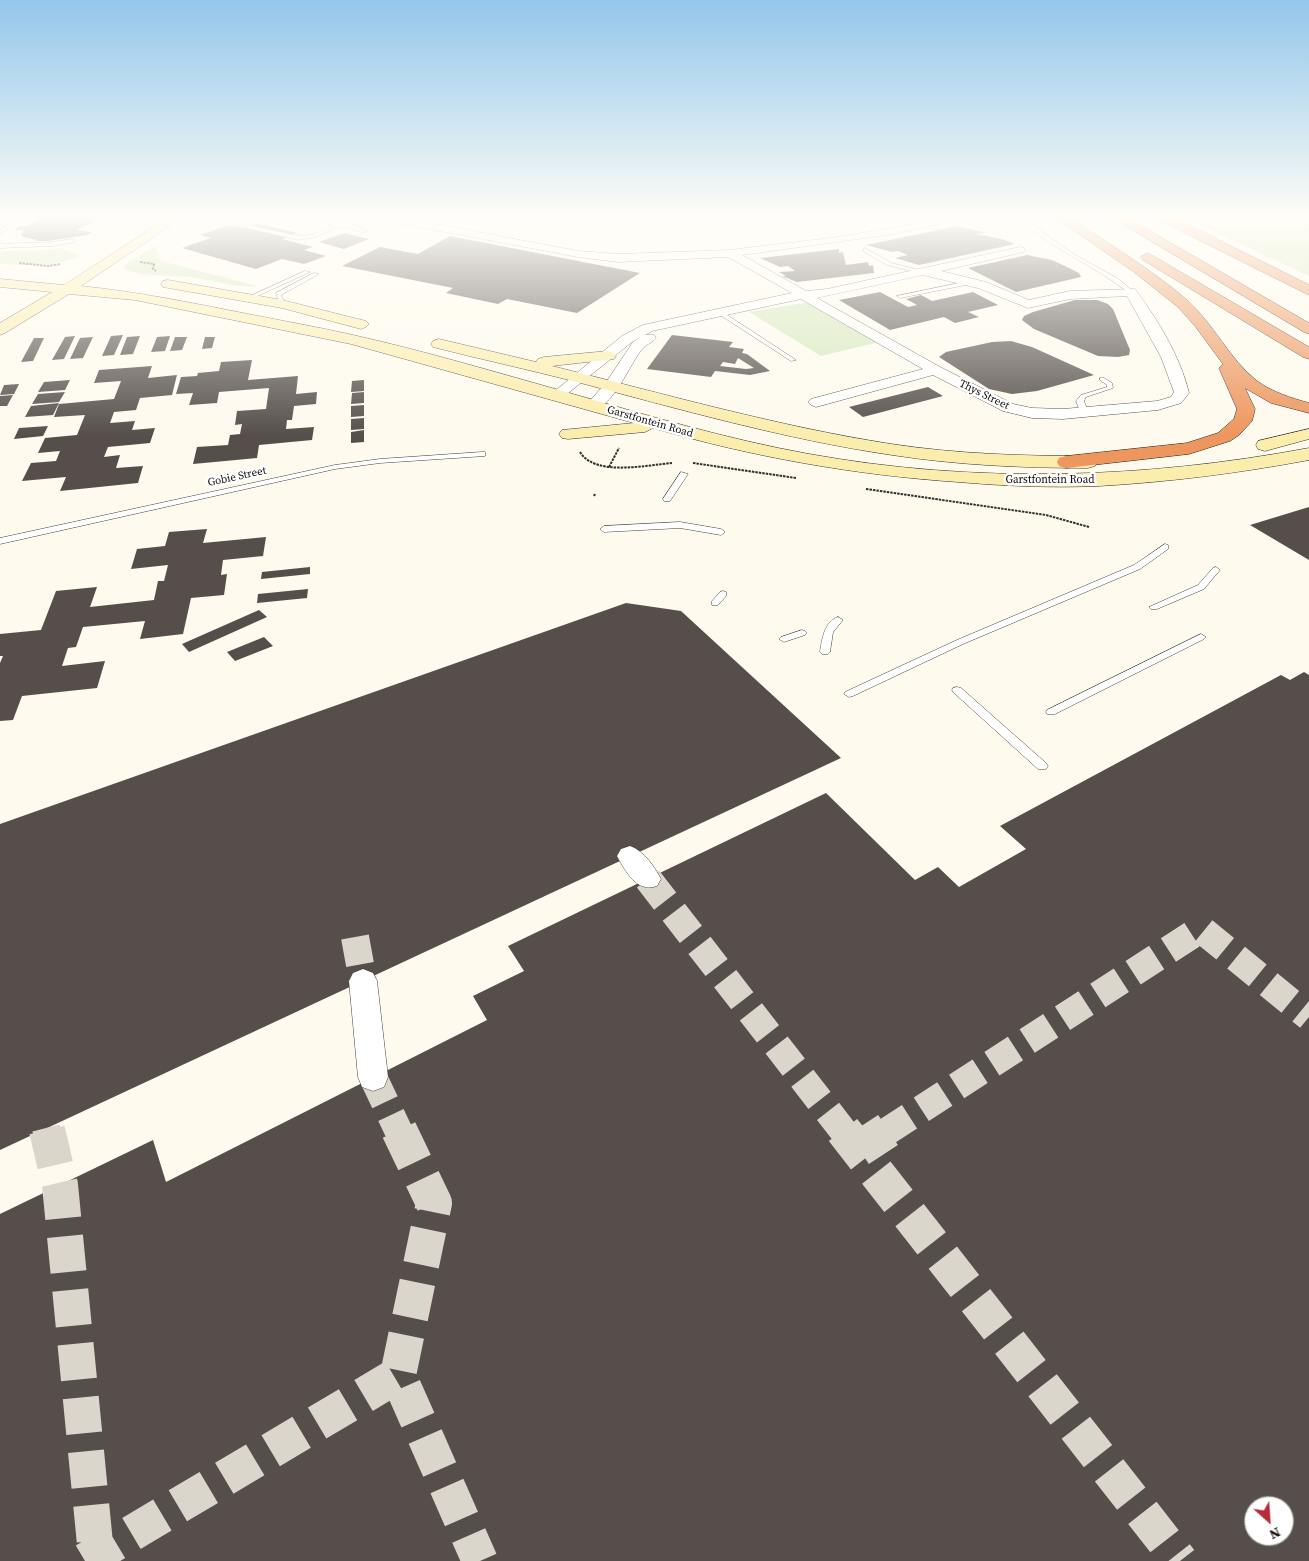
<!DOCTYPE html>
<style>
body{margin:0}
#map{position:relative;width:1309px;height:1561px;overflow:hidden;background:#fefaee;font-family:"Source Serif 4",serif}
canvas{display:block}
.north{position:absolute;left:1244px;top:1496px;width:50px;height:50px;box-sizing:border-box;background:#fff;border:1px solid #9e9e9e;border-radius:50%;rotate:154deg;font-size:14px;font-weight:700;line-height:20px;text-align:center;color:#0d0d0d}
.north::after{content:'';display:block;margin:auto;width:18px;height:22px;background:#b62c3b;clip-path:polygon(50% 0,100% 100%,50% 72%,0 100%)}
</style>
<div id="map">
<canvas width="1309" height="1561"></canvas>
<div class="north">N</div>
</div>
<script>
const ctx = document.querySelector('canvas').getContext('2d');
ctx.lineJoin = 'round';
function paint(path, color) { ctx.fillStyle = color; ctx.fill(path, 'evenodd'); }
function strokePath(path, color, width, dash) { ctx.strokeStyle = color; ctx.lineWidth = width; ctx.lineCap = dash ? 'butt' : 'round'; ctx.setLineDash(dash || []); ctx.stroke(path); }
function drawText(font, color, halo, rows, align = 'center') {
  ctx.font = font + ' "Source Serif 4",serif'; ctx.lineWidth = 5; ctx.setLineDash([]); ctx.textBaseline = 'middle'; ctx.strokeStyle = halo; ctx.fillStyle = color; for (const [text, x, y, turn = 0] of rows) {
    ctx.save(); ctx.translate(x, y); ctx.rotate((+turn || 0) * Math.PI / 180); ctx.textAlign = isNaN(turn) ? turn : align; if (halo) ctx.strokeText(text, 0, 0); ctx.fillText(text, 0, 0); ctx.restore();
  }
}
const green = new Path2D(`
 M1184,217H1309V276Z
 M155,246L161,261L257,286C236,288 217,281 196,278C173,274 148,278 126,270L124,267L126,264Z
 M60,248L80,256C54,268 27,265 0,264V251L50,250Z
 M809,302L879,342L821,356L749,312Z`);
const building = new Path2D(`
 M45,217H102L77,230L92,232L87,235L48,241H35L37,240L23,237L21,234L24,230H14L20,226H27Z
 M257,223L297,233L282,239L313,247L304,250L326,256L304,264L282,259L256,269L182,248L211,238L200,235L229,225L242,228Z
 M957,226L987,233L976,234L1002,239L1015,244L919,265L895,258L908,255L898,251L892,252L866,245Z
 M344,233L369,239L344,249L319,242Z
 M450,236L640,273L577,313L507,299L498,304L446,293L453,288L342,266L380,247L418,254Z
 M839,249V253L843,252L846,265L868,262L869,266L873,265L874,273L797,282L782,276H786L779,272L795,271L788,266L780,267L760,258Z
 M1027,255L1052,260L1065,266L1079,273L1081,277L1016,292L968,268Z
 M880,292L908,307L917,305L906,299L921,295L932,301L973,292L998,305L968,312L979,317L955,323L944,317L890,330L839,300Z
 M1075,300H1097L1108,304L1113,309L1130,350L1129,355L1118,357L1098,356L1034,329L1022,320L1024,316L1033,312Z
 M123,335L114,355L102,356L111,336Z
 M672,335L733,342L729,347L744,349L742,353L747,354L770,371L750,375L715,371L711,377L647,369ZM738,358L754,368L746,369L720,366L723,362L735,364Z
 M75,336L64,359L52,360L65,337Z
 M140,336L133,354L120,355L127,337Z
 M170,336L165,351L151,352L157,337Z
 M93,337L83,358L70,359L80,338Z
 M175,337H187L182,350L170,351Z
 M205,337H215L212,348L202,349Z
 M34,338H44L33,361L21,362Z
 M1011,341L1032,347L1094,375L1037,391L1012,394L989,389L939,357L946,352L992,342Z
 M252,360L248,380L298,376L296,394L317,392L316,404L294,406L292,420H287L286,429L314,427L312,440L259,445L257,458L193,464L197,447L228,445L230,435L240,434L242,424L235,425L237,411L266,409L269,388L219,392L217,403L189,405L193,393L176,394L181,377L197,376L198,373L219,371L221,362Z
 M152,366L148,378L177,375L172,395L140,398L136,410L114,412L110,423L135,421L132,430L155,428L150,443L108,447L104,457L120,455L116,468L143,466L138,483L60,491L66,477L22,481L31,463L56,461L60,451L38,453L45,438L77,435L85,415L54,417L59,404L114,399L121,381L94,383L99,370Z
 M70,380L65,390L38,392L44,382Z
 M364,380V391L351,392L352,381Z
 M19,384L14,394L0,395L4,385Z
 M928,387L943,396L863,417L849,407Z
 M65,392L59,402L32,404L38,394Z
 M364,392V403L351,404L352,393Z
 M13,395L7,406H0V396Z
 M59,403L53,415L25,417L31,406Z
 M364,405V416L351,417V406Z
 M364,418V429L351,430V419Z
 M48,426L43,436L14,439L19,428Z
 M364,430V442L351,443V432Z
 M1309,507V560L1250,525Z
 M207,529L203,543L266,537L263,556L223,560L221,575L227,574L224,595L191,598L183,634L140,639L145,621L83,627L76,647L68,648L62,666L105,661L97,688L22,696L13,720L0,721V663L3,656H0V634L41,630L56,591L97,587L90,607L154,600L158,581H164L168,565L131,569L137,549L165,546L169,532Z
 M310,567V574L261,579L262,572Z
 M308,589L307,598L257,603L258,594Z
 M626,603L681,611L841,758L0,1150V824Z
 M259,610L267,617L189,652L182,644Z
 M264,637L273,646L235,661L227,652Z
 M1304,672L1309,675V1561H0V1214L153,1140L166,1182L487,1020L473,996L524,971L508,946L826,793L915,880L938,867L959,887L1026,849L1000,826L1281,675L1290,680ZM1254,1506H1284V1536H1254Z`);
const streetTunnelFar1 = new Path2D(`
 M648,879L844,1132
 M355,937L363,981
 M373,1077L399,1132
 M46,1128L47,1132
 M886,1132L1201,929L1309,1017`);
const streetTunnel = new Path2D(`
 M47,1130L60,1185L96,1554
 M399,1130L434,1203L398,1375L480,1561
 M843,1130L1180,1561
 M859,1149L888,1130
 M85,1561L398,1375`);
const path = new Path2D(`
 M140,262L154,264L153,269L156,271
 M19,263L48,266L61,264
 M580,452C595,477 647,465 672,463
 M693,463L796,478
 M609,467L619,448
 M866,489L1046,515L1089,527
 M594,496L595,494`);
const lane = new Path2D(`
 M4,217H10L14,224L0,234V230L8,224Z
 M230,217C270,217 335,212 368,231L365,233L341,226L315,237L298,240L235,225L229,219ZM235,219L300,220L335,225L312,235L298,236L239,223Z
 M1015,217H1021L1075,255L1117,278L1134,292L1129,293C1094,265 1050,248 1015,217Z
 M73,239L75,242L53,246L0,248V244L53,242Z
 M865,248L891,263L927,272L924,274L887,265L863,251Z
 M305,271L310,272L251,299L246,298Z
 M314,273L319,274L281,295L285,304L280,305L276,293Z
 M974,280L976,283L900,298L897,296Z
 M719,310L721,311L796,360L791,361L717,313L716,312Z
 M1100,378H1104L1112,383L1113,388L1086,397L1084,401L1088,412L1081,414L1076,401L1081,395L1107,387V385L1100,380Z
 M482,452H485V456L380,463L335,469L0,544V538L335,465L380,459Z
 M681,472L688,474L670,501H664L663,499Z
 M680,522L721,529L725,532L721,535L680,528L604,532L600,529L604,526Z
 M1165,544L1168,545V549L1140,569L963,644L853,696L849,697L844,694L845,692L957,640L1134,565Z
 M1216,567L1220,570L1204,589L1157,609H1151L1149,607L1198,585L1213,568Z
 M723,591L726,592V596L718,605H712V601L720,592Z
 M838,617L843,620L833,632L830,652L828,654H822L820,652C822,639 824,622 838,617Z
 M802,630L805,631L807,633L805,635L784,642L779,639L781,637Z
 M1201,634L1206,637L1204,639L1055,714H1047L1046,712L1047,710Z
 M957,687L961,688L1046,763L1048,766L1046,769H1038L953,692L952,690L953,688Z`);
const street = new Path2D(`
 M377,217H399L578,251L618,254L730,250L830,238L894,228L941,217H960L959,219L894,234L742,255L806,291L827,289L1020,247L1024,248L1026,250L1024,252L941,271L986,282L1029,300L1070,291L1135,289C1158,320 1180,356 1189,393L1181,403L1158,410L1063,419L1032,418L1003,411L933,375L816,407L811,405L808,402L811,399L923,369L801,299L652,331L645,335H654L656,338C652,343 647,344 644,347C630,361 612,414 589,408L586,405L605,384L633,342L642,336L632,342L562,398H552L550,395L622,336L643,325L792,293L728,257L618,262L578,257L382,220ZM923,275L978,288L1028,308L1070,299L1127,296L1161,357L1174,392L1171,397L1157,401L1063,409L1032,408L1013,404L940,367L817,298Z
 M630,846C644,851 654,866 661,879L657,886C637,893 626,872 617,856L621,849Z
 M363,969L373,973L377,981L388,1077L384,1087L373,1091L362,1087L358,1077L349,981L353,973Z`);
const secondary = new Path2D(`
 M169,217H183L81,286C139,292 192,303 248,314C283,321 318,327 353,335C424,351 495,372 566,392C646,415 726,439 809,454C976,484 1143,479 1309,448V460C1240,473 1169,482 1099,486C1052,488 1005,486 958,482C855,475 753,457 653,428L645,432L568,439L562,438L559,434L562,430L634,423L351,344L135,300L69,294L5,333L0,335V323L52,292L0,287V279L64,285Z
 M168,280L282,300L366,321L369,324L366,327L361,329L282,308L163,287L161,284L163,281Z
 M439,339L536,362L538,359L544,357L608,351L614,353L616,356L614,359L552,366C665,394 776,426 891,444C957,454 1022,456 1088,456L1095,458L1097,462L1095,466L1088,468C1022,468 957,465 892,455C784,439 679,409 573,381C526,369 480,359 433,347L431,344L433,341Z
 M1309,429V439L1265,451L1258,449L1256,445L1258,441Z`);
const highway = new Path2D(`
 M1055,217H1069C1109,244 1151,269 1187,300C1214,324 1229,359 1257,381C1272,392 1291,398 1309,403V413L1271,403L1245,388L1255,409L1252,421L1239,435L1230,441L1189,454L1066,468L1059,466L1057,462L1059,458L1066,456L1187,443L1218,433L1234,419L1237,409L1219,368L1223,364L1195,326L1178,307L1134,272Z
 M1111,217H1126L1309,323V334L1304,332Z
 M1157,217H1173L1309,285V295L1159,220Z
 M1148,253L1309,347V359L1303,357L1143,260L1141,257Z`);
const farStreetnames = [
 ["Thys Street",984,395,26],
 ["Garstfontein Road",650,422,16],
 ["Gobie Street",237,477,-12],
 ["Garstfontein Road",1050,480]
];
paint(green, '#d4e7b9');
paint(building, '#554e4a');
strokePath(streetTunnelFar1, '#dad6cc', 28, [28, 14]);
strokePath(streetTunnel, '#dad6cc', 36, [36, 18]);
strokePath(lane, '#404040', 1);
strokePath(street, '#404040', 1);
strokePath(secondary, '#2f2f2f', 1);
strokePath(highway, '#1e1e1e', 1);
strokePath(path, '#2f2f2f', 2, [2.5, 1]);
paint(lane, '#fff');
paint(street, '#fff');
paint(secondary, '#fbedac');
paint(highway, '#ed965d');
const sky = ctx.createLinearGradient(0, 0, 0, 436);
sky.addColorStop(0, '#93c6ec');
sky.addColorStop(0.5, '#fffdf7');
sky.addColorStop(1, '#fffdf700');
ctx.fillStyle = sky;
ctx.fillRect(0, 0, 1309, 436);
drawText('11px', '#0d0d0d', '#fff', farStreetnames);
</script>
